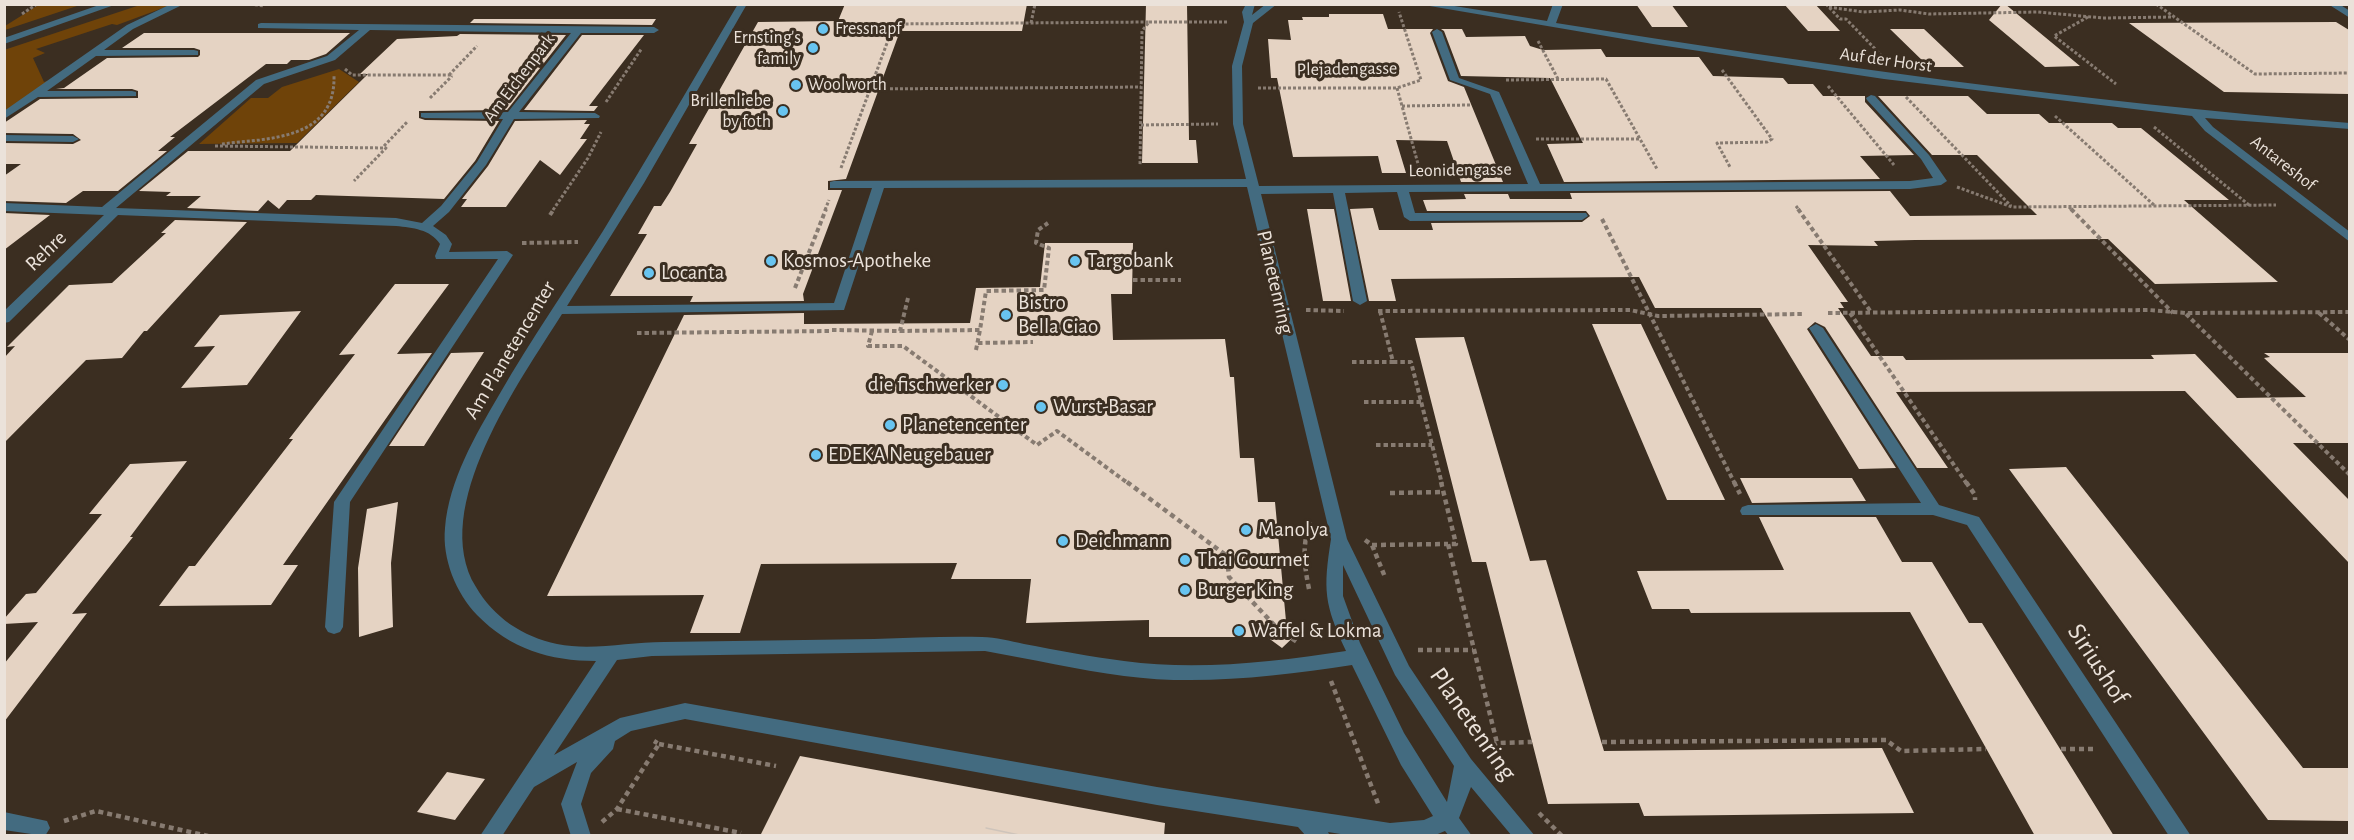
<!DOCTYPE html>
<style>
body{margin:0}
#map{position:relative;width:2354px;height:840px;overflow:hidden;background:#3b2e21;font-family:"Alegreya Sans",sans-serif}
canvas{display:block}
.frame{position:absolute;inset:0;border:6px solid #ebe2da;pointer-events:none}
</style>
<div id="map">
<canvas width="2354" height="840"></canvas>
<div class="frame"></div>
</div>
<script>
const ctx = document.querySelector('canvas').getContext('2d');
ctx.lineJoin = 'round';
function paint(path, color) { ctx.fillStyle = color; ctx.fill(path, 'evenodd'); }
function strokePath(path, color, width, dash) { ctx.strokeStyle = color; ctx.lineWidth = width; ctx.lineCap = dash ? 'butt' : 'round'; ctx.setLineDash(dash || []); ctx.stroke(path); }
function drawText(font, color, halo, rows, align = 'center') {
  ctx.font = font + ' "Alegreya Sans",sans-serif'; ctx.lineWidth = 6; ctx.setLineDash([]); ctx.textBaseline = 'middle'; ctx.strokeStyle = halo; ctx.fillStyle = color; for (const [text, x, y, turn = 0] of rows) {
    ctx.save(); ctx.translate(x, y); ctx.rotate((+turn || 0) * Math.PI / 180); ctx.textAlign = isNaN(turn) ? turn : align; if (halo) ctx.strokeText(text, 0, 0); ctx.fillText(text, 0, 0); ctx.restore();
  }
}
const green = new Path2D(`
 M40,4L80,5L5,30V26Z
 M140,5H171L117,25L112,24L36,49L45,53L33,58L44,82L57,78L5,112L4,50Z
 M339,69L359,82L297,143L199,144L251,98H268L282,87Z`);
const building = new Path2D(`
 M845,4H1027L1022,31H900L846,179L828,181V190H842L803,294L804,301L690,302L693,296H610L647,234H638L654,206H661L670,192L697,144H689L758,22L838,21Z
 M1146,4H1187L1189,140H1196L1198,163H1142Z
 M1636,4H1671L1688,27H1652Z
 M1784,4H1815L1840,31H1808Z
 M2002,4H2005L2080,66L2045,67L1989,20Z
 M1329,14H1383L1388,29H1433L1430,33L1448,81L1464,87L1503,182H1461L1447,141L1396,140L1406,173H1382L1378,156L1293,157L1277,78H1271L1268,39L1291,40L1288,20H1303L1302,17H1329Z
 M474,19H656L652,25L470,23Z
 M2336,22L2349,30V94L2224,92L2129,23Z
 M1441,29H1462L1466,37L1525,36L1530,46L1543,50L1601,49L1606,57H1699L1713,76L1783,78L1788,84H1813L1823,96H1865V102L1914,155L1860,156L1880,179L1564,182L1547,144L1583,143L1550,78L1461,76L1444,31Z
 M1890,29H1924L1964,67H1929Z
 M144,33H350L326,54L309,60H291L287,64H266L170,137H175L158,151H167L118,191H83L66,203L4,201V176L21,164H4V143L73,144L81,140L73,134L4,133V123L40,99L138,98V91L132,89H56L64,88L107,58L198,57L200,55V50L194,48H122Z
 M460,34L566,35L507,110L419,111V118L425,120L499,121L475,161L444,199L316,195L311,200H287L279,209L268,200L258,211L187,208L201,196H166L171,192L139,191L188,151H290L368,74H360L397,39L457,36Z
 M582,35H644L589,106H598L594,111L524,110Z
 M1878,96H1968L1987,114H2039L2049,123H2112L2118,128H2141L2229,200H2184L2278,282L2155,284L2108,239L1915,240L1874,241L1878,246L1808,245L1848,302H1840L1844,308H1838L1871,356H1903L1906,360L2154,359L2151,355L2195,354L2237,398L2306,397L2264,358L2270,357L2264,353H2349V443H2293L2349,500V563L2185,391L1896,392L1948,468H1917L1825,327L1815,322L1807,329L1896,468L1859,469L1761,308H1655L1639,277L1391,279L1396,301H1369L1350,209L1373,208L1379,230H1433L1431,223L1582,222L1590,216L1586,211H1427L1423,200L1466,199L1464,194H1508L1510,199H1572L1570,193L1890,191L1910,216L2037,215L1977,155H1932Z
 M587,120L584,124H590L580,139H587L560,175L540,160L506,207H461L467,199H462L488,166L515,121Z
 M1307,209H1334L1351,301H1323Z
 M4,213L50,215L4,250Z
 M175,220L247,222L147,331H144L122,358L86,360L4,443V358L15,346L7,347L69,285L112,283L166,233H161Z
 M1045,243H1133L1132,294H1111L1113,340L1225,339L1230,377H1234L1240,458H1254L1258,502H1275L1286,621L1301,630L1282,648L1267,637H1149V620L1026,623L1031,579H951L957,563L761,564L740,633H690L704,595L547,596L684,315L804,313V324L970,323L976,288L1040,287Z
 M395,284H449L397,354L432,353L283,565H298L271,605L159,606L189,566H195L293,439H289L355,354L339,355Z
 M301,311L247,385L181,388L215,346L194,347L220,315Z
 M1592,324H1641L1725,500H1667Z
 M1464,337L1530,561L1546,560L1604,751L1882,748L1914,813L1644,816L1639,803L1548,804L1486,562H1472L1415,338Z
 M484,352L424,446H389L451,353Z
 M187,461L130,537H133L72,614L87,613L4,722V664L38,622L4,624V619L26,594L36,593L102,514H89L130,464Z
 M2066,467L2303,768H2349V821L2268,820L2009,469Z
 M1740,478H1852L1866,501L1752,503Z
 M398,502L391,563L393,627L359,637L358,568L367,509Z
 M1759,517H1876L1902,562H1932L1969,623H1982L2114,836H2035L1910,612L1691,613L1689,609H1652L1637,571L1784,570Z
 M800,756L1165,823L1164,836H760Z
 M447,772L485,779L455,820L417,812Z`);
const pathFar2 = new Path2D(`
 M250,4L264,6
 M1826,4L1840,19H1846L1883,57
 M2156,4L2255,74L2350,73
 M1829,7L1863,12L1900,10L1929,14L2038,12L2103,18L2174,17
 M22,14L37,4
 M2088,17L2054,36L2116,84
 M1149,22H1229
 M1031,23L1035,4
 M1538,41L1558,79
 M345,69L352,75H453
 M1722,70L1772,139L1767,142L1717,143L1730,167
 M449,75L477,46
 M1506,80L1606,79L1657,169
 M1828,86L1894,165
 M1258,88H1397L1421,80L1399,12
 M1397,88L1420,171
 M870,89L1141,87
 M1906,97L2011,206
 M430,98L452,76
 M606,102L642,48
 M1402,106L1470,105
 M2055,116L2154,205
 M1141,125L1218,124
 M2154,127L2249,205
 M1536,139H1640
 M222,144C268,138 336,141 334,75
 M215,146L386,148L354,181
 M384,146L408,121
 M841,168L894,24L1149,22L1142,31L1140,166
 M1957,187L2012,207L2276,205
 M1796,206L1799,210
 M2069,207L2072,210
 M553,210L588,158L601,132
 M825,210L829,200`);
const pathFar1 = new Path2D(`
 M1798,209L1871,312
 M2071,209L2173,313
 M550,215L554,209
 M1602,219L1735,484
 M522,243L578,242
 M1133,280H1181
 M795,288L826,209
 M1306,310L1344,311
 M1378,311L1630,310L1658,316L1802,314
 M1380,311L1393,362H1411L1442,484
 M1828,313L2149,310L2185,313L2350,312
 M1850,313L1967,484
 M2319,313L2350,340
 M2186,314L2350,475
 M832,330L900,331L908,298
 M872,331L868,346H903L1037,445L1057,431L1129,484
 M900,331L980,330L986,291L1044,290L1049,248L1036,243L1038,230L1048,223
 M637,333L831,331
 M978,343L1033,342
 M976,350L980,330
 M1352,362H1393
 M1364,402H1422
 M1376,445H1432`);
const path = new Path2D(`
 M1127,482L1227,556L1229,577L1277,628L1297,642
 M1441,482L1456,544H1448L1497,743
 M1734,482L1740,494
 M1966,482L1975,495V500
 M1390,493L1443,492
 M1365,540L1372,545L1385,577
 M1372,545L1448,544
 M1309,589C1304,564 1302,546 1310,521
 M1418,650H1473
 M1331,681L1379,806
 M1602,742L1886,740L1901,751L1986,749
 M659,744L776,766
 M1484,749L1497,743L1532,742
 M2061,749H2095
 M617,809L741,833
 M1539,813L1562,836
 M64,821L96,811L208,836
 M602,822L617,809L659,744L654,741`);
const minor = new Path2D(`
 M102,4H117L4,44V38Z
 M171,4L180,6L133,29L104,50H194L198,51V55L96,56L47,91H132L136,92V96L38,97L4,119V111L127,25Z
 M738,4H747L644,183L567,306L834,303L872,188H830V182L834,181L1246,179L1233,124L1232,66L1244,22L1242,12L1246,4H1255L1252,15L1266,4H1277L1253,23L1242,66L1243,124L1259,186L1528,184L1490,94L1450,80L1432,32L1437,29L1442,32L1459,78L1499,92L1540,184L1910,181L1933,178L1921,159L1867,100L1866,98L1871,95L1875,96L1929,155L1947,181L1941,185L1910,189L1409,192L1415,213H1586L1588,216L1582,220L1410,221L1404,217L1397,192L1345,193L1367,301L1360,305L1353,301L1333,193L1261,194L1347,539L1409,666L1471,759L1535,836H1512L1471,787L1459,818L1472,836H1449L1445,831L1433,836H1353L1328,832L1330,836H1306L1298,827L1157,805L685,719L631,731L615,741L613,749L591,773L581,804L591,836H571L561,804L577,762L534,787L502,836H480L596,661C550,661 510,649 477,615C456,593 442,559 445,528C449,480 475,436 499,395C532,338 568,286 603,231C649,156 693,80 738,4ZM1247,187L1331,539C1323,590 1324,604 1346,651C1273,662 1197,671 1124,661C1091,657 1057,650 1024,644C1010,641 996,637 982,637C947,636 910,638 874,639C804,640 734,641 664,642C628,642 592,651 557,644C523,637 493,617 476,587C428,508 520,381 562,314L844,310L884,188ZM1343,565L1395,675L1454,766L1447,802L1404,733L1360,643L1343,596ZM985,651C1031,659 1078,670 1124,676C1199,686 1278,676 1352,665L1401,765L1433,816L1424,820L1390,823L1157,787L685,703L620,718L554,755L617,660L652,656Z
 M1418,4H1442L1547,21L1553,4H1563L1556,23C1820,65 2083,102 2350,123V129L2205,118L2213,127L2350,232V242L2205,131L2192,116L1884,79L1653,44Z
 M2328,4H2339L2350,11V18Z
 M261,23L654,27L659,30L654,33H581L519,112L595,113L600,116L599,118L514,119L486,165L449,212L433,226L446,235L452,244L449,252L507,251L513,255L350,502L343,627L340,632L334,634L328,632L325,627L334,502L498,259H436L435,256L440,244C430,229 413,228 396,226L118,215L9,322L4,323V311L104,215L4,211V203L102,207L256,80L327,56L359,30L258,28V24ZM370,30L571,33L508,112L421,113V117L425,118L503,119L477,162L441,206L422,223L396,218L116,208L264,84L335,60Z
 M4,135L73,136L79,139L73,142L4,141Z
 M1816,324L1823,328L1939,505L1979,517L2191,836H2169L1967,525L1933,515H1742L1740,511L1742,507L1748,505L1921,503L1809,328Z
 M4,812L47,821L50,828L45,836L4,830Z`);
const tram = new Path2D(`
 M986,828L1024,836`);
const markers = [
 [823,29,6,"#68c4f0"],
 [813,48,6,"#68c4f0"],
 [796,85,6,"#68c4f0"],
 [783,111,6,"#68c4f0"],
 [771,261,6,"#68c4f0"],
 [1075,261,6,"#68c4f0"],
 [649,273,6,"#68c4f0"],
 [1006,315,6,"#68c4f0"],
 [1003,385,6,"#68c4f0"],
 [1041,407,6,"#68c4f0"],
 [890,425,6,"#68c4f0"],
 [816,455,6,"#68c4f0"],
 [1246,530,6,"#68c4f0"],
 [1063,541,6,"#68c4f0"],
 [1185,560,6,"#68c4f0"],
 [1185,590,6,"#68c4f0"],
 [1239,631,6,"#68c4f0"]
];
const farPoinames = [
 ["Fressnapf",835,29],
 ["Ernsting's",801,38,"right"],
 ["family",801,59,"right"],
 ["Woolworth",808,85],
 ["Brillenliebe",771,101,"right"],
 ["by foth",771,122,"right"]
];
const farStreetnames = [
 ["Auf der Horst",1886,60,8],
 ["Plejadengasse",1347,69,-1],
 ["Am Eichenpark",519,78,-53],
 ["Antareshof",2283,163,38],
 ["Leonidengasse",1460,170,-1]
];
const streetNames = [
 ["Rehre",46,251,-44],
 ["Planetenring",1275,282,77],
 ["Am Planetencenter",510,350,-59]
];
const poiNames = [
 ["Kosmos-Apotheke",783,261],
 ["Targobank",1087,261],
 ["Locanta",661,273],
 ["Bistro",1018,303],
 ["Bella Ciao",1018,327],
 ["die fischwerker",991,385,"right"],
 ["Wurst-Basar",1053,407],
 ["Planetencenter",902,425],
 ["EDEKA Neugebauer",828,455],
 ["Manolya",1258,530],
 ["Deichmann",1075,541],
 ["Thai Gourmet",1197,560],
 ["Burger King",1197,590],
 ["Waffel & Lokma",1251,631]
];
const nearStreetnames = [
 ["Siriushof",2098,664,57],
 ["Planetenring",1473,724,55]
];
paint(green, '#6f4309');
paint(building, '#e5d3c3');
strokePath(pathFar2, '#877b71', 3, [3, 2]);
strokePath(pathFar1, '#877b71', 4, [4.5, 3]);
strokePath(path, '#877b71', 4.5, [5, 4]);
paint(minor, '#436b80');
strokePath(tram, '#cec4bb', 1.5);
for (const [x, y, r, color] of markers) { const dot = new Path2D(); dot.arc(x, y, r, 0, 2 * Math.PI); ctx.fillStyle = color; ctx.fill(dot); strokePath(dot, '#3b2e21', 2); }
drawText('18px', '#ebe2da', '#3b2e21', farPoinames, 'left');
drawText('18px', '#ebe2da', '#3b2e21', farStreetnames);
drawText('21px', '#ebe2da', '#3b2e21', streetNames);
drawText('21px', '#ebe2da', '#3b2e21', poiNames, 'left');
drawText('26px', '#ebe2da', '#3b2e21', nearStreetnames);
</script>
